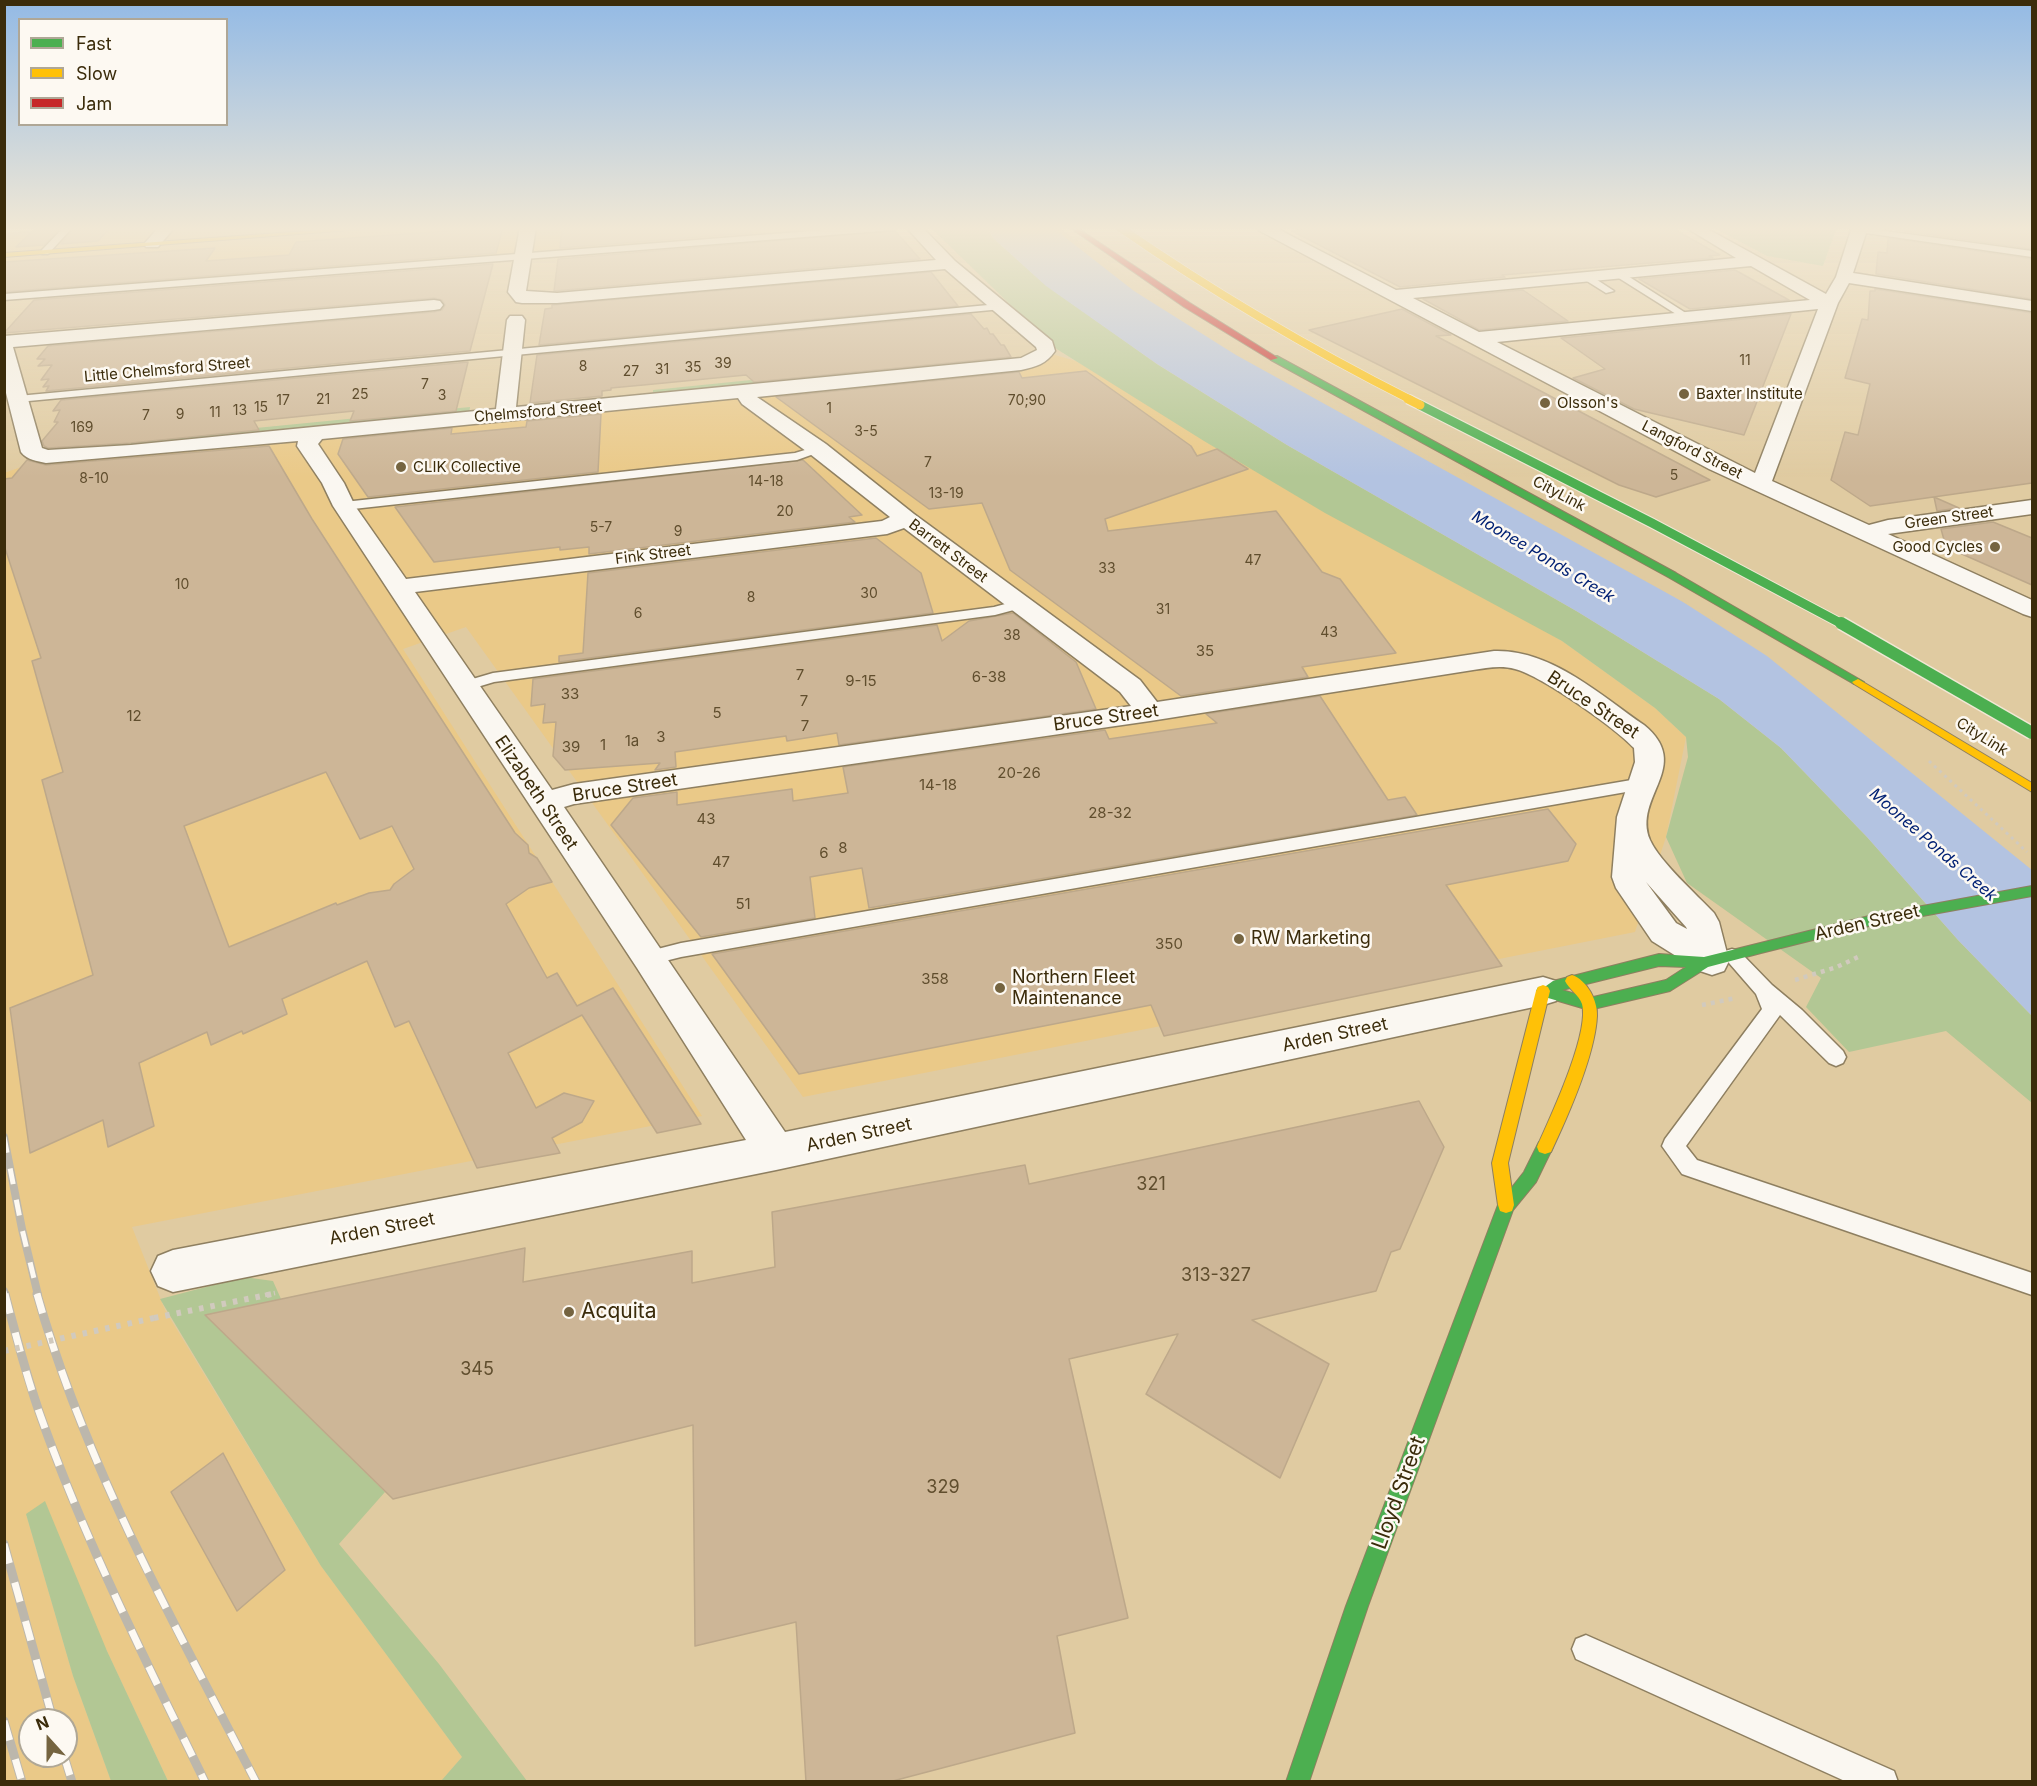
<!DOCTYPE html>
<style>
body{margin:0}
#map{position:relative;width:2037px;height:1786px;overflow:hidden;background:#e0cba1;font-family:Inter,sans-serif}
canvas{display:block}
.frame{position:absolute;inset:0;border:6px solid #3b2c0b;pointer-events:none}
.legend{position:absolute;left:18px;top:18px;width:210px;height:108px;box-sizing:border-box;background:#fdf9f2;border:2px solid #afa796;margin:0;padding:8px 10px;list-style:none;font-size:18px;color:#3b2c0b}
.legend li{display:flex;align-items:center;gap:12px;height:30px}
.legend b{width:30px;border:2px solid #afa796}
.north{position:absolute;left:18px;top:1708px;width:60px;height:60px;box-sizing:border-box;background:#fdf9f2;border:2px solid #afa796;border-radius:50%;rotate:339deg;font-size:16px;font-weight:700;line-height:24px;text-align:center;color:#3b2c0b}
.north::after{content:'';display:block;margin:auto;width:21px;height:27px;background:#756440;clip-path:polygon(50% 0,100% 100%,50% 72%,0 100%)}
</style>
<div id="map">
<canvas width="2037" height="1786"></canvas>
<div class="frame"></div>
<ul class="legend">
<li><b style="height:8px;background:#4caf50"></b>Fast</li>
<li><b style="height:8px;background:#ffc107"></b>Slow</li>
<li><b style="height:8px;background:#c62828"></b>Jam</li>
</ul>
<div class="north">N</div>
</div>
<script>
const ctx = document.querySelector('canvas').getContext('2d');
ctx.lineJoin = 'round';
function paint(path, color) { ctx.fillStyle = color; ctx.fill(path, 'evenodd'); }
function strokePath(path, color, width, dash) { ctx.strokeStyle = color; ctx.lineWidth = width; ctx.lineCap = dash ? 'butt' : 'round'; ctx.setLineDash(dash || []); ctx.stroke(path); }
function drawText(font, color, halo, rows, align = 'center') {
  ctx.font = font + ' Inter,sans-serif'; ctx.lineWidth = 5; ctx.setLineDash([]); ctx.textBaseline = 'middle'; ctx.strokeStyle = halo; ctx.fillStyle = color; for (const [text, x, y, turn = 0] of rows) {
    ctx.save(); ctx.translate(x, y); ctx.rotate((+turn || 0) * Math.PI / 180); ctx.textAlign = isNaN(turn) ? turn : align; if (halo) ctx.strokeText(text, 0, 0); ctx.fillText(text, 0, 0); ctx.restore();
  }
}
const built = new Path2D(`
 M69,227H848L7,294L4,283V233L67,229Z
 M1055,355L1076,361L1562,641L1655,708L1686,737L1666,837L1635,932L803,1097L466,627L403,649L702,1116L132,1227L165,1310L321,1566L462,1757L441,1781H168L107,1651L26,1514L73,1676L111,1781H5L4,473L73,449ZM30,1720H66V1756H30Z`);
const green = new Path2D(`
 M930,227H987L993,238L1046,285L1157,364L1287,445L1578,612L1719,699L1781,748L1867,837L1958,940L2032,1016V1103L1946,1031L1849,1052L1806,1007L1821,978L1687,883L1666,837L1688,757L1686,737L1655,708L1562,641L1325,513L1204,441L1055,348Z
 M1712,227H1837L1823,266L1767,256Z
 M761,379L763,385L653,394V390Z
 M470,407L469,414L107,449L113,442Z
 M244,1277L273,1281L281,1299L206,1316L385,1492L339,1544L439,1664L527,1781H441L462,1757L321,1566L160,1299Z
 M45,1501L107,1651L168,1781H111L73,1676L26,1514Z`);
const water = new Path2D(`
 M987,227H1053L1172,311L1680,600L1767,656L2032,870V1016L1958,940L1867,837L1781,748L1719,699L1578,612L1287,445L1157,364L1046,286L993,238Z`);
const pier = new Path2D(`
 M1052,227H1058L1174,309L1304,386L1682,598L1723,624L1236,355L1134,291Z`);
const building = new Path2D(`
 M37,227H61L44,245L16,247Z
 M75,227H111L98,241L61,244Z
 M503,227L496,253L4,292V262L215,248L206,261L289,255L296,242Z
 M562,227H750L751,233L560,248Z
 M1343,227H1670L1720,255L1709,256L1713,258L1502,275L1505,277L1400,287L1292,231Z
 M1889,227H2032V249L1889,229Z
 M895,231L920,259L554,291L558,259Z
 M1888,238L2032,259V299L1876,274L1878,252L1887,253Z
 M493,264L470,351L46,391L49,386L43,387L49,379L41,380L52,365L38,366L45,359H37L48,346L434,312L442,310L445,305L442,300L434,298L4,333L34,300Z
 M1735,270L1789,300L1690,309L1639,279Z
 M931,272L958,306L539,345L545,309L552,308V305Z
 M1875,289L2032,313V483L1870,506L1831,480L1845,432L1858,435L1870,384L1845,378L1862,319L1868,320L1870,291H1875Z
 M1523,290L1568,321L1479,330L1423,299Z
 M1402,309L1451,335L1436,336L1710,480L1656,497L1619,485L1309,330Z
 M971,314L984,329L987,328L990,334H993L1001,345H1004L1011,357L754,382L746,375L654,384L611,388V390L602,391V396L530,403L537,355Z
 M1791,314L1744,435L1634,409L1573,378L1605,369L1561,338Z
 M468,362L456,411L350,421L354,411L254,421L259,430L131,443L48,448L44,446L42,441L58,422H54L60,410L53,411L61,400Z
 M1086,371L1191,446L1197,456L1217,449L1248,469L1105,519L1108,531L1276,511L1322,572L1340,579L1396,653L1302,667L1308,677L1181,696L1010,570L982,503L929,509L776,397L1019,372L1022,378Z
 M601,414L598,472L368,497L338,454L343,439L452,428L451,434L526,427L527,421Z
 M269,446L312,519L515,833L528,845L529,853L537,858L552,882L529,888L506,904L547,978L557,973L577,1006L613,988L701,1124L657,1133L582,1015L508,1053L536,1108L564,1093L594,1101L582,1122L552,1138L560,1153L477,1168L409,1021L395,1027L367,961L282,999L287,1014L243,1034L242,1031L211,1045L207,1032L139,1063L154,1126L108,1147L103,1120L30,1153L10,1008L93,975L42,780L63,772L32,661L41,658L4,545V479L12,478L27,460L46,465ZM326,772L360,839L392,826L414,869L394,884L390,890L369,893L337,905L336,903L229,947L184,826Z
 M803,460L862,515L849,517L855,522L589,554V547L560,550V547L434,562L395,507Z
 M1934,497L1959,508L1937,511Z
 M1993,522L2032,538V585L1946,547L1941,529Z
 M876,538L921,573L933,613L559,662V656L583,653L588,573Z
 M1013,613L1076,662L1096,709L839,745L837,733L787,741L786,736L675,752L676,767L655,770L660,763L565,770L553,756L556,722L543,723L545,704L531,706L533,679L937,625L942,641L969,621Z
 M1320,696L1388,800L1405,797L1417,815L869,908L862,868L810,877L815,918L701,937L611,825L633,798L677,792V805L792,789L793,801L848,793L843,767L1105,730L1109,739L1217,723L1206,714Z
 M1548,809L1576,844L1568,861L1446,885L1502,966L1164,1036L1151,1005L799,1074L712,954Z
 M1419,1101L1444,1147L1400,1249L1391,1252L1376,1291L1252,1320L1329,1364L1280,1478L1146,1394L1178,1334L1069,1359L1128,1618L1057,1636L1075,1733L889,1782H806L796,1622L695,1646L693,1425L393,1499L205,1315L525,1248L523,1282L692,1251V1283L775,1267L772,1212L1025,1165L1029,1184Z
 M223,1453L285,1570L237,1611L171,1492Z`);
const pathFar2 = new Path2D(`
 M1929,761L2027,852`);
const pathFar1 = new Path2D(`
 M1795,980L1837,967L1858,957
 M1702,1005L1736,998
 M265,1295L275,1293`);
const path = new Path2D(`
 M154,1318L272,1294`);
const lane = new Path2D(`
 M64,227H73L48,254H42V250Z
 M863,227H897L893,230L4,300V294Z
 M1856,227L2032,251V257L1859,232L1855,229Z
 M1614,271H1620L1692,317L1684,319L1614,275Z
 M1585,273L1588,274L1614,291L1606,293L1582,278L1580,276Z
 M999,304L1002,305V309L18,402L13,399L18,396Z
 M818,446L822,447V451L797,460L344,510L338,506L344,502L795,453Z
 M1020,600L1025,601L1027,604L1025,607L995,615L494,682L464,691L456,686L459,683L493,673L994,607Z
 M1643,778L1649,780L1651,784L1649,788L681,957L649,965L642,963L640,958L642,953L681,943Z
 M1732,949L1739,951L1772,985L1802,1010L1843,1051L1846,1057L1843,1063L1836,1066L1829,1063L1780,1015L1686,1146L1697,1160L2032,1273V1295L1682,1174L1662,1146L1665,1139L1762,1009L1756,994L1723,956L1725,951Z
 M1586,1635L1894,1771L1898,1782H1847L1576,1659L1572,1649L1576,1639Z`);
const street = new Path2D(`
 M159,227H175L158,247H146L144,244Z
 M520,227H536L526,291L557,293L936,260L906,227H922L955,261L1052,341L1055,351C1046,364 1036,367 1021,370L757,397L826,444L914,514L1140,680L1157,702L1494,651C1551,649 1600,695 1644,725C1694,766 1632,797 1650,840C1660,862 1696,894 1714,913L1719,922L1729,961L1724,971L1712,975L1700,971L1652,941L1616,888L1612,877L1617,817L1635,762L1634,748C1614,727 1542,676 1515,669C1501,665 1486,668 1473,670L1150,721L574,804L564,807L785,1132L1543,977L1556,981L1561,991L1556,1001L1543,1005L776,1170L173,1292L158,1286L151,1271L158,1256L173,1250L746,1140L637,968L333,506L322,483L297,446L298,441L46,463C37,461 27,460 21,452L4,385V336L434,300L440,301L443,305L440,309L434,310L13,347L42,448L48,450L131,445L496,409L507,320L510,316H522L525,320L516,407L1021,358L1037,350L1036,347L945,269L557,303H522L516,302L508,292ZM738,398L742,404L810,454L890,517L882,521L406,579L355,506L344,483L318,444L322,439ZM904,528L1120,692L1131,706L574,784L552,790L415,592L887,534ZM1646,882L1686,927L1687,929L1676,923Z
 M1255,227H1274L1396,290L1736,258L1685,227H1704L1826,294L1836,277L1852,227H1868L1853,273L2032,301V311L1849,283L1838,303L1772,481L1869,525L1888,520L2032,500V514L1888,534L2032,600V617L2023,614L1709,469L1258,230ZM1751,266L1810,300L1479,332L1413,298ZM1818,309L1755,473L1497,342Z`);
const fast = new Path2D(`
 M1271,356H1277L1676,573L1864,682L1862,684H1854L1668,577L1271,360Z
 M2032,886V896L1873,925L1761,953L1708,967L1670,991L1589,1010L1538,995L1536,991L1538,987L1546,986L1553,981L1659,954L1704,957L1873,915ZM1659,966L1686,967L1666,980L1589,998L1562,990Z
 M1545,1140L1551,1142L1553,1147L1536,1182L1513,1210L1368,1606L1309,1782H1286L1346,1606L1498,1205L1524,1172L1539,1142Z`);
const slow = new Path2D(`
 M362,227H388L4,257V253Z
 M1858,679L2032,783V792L1854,684L1852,682Z
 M1572,975C1587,980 1598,1001 1597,1016C1595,1056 1568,1116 1551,1152L1545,1154L1539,1152L1537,1147C1550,1118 1590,1033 1582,1004C1579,995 1569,989 1565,981L1567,977Z
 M1543,985L1548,987L1550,991L1508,1163L1514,1205L1512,1211L1506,1213L1500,1211L1498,1205L1492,1163L1536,991L1538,987Z`);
const jam = new Path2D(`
 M1069,227H1076L1190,303L1278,358L1271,360L1184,307Z`);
const railFar1 = new Path2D(`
 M4,1137L22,1229L38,1295
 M4,1291L5,1295`);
const rail = new Path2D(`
 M5,1294C16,1336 27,1379 42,1420C87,1545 147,1663 205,1782
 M37,1294C86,1467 174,1623 256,1782
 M4,1544L53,1720
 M4,1721L22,1782
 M64,1756L72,1782`);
const pathBridge = new Path2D(`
 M4,1351L154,1318`);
const fastBridgeFar1 = new Path2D(`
 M1420,405L1652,523L1844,625`);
const fastBridge = new Path2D(`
 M1841,623L2032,733`);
const slowBridgeFar1 = new Path2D(`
 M1119,227C1213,292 1310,349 1411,400`);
const slowBridge = new Path2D(`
 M1408,399L1420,405`);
const markers = [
 [1684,394,6,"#756440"],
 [1545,403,6,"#756440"],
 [401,467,6,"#756440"],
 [1995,547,6,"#756440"],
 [1239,939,6,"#756440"],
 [1000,988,6,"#756440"],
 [569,1312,6,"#756440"]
];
const farNumbernames = [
 ["11",1745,361],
 ["39",723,364],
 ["8",583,367],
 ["35",693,368],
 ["31",662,370],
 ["27",631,372],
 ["7",425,385],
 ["25",360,395],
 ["3",442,396],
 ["21",323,400],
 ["17",283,401],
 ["70;90",1027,401],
 ["15",261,408],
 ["1",829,409],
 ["13",240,411],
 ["11",215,413],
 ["9",180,415],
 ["7",146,416],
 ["169",82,428],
 ["3-5",866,432],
 ["7",928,463],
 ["5",1674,476],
 ["8-10",94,479],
 ["14-18",766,482],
 ["13-19",946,494],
 ["20",785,512],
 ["5-7",601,528],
 ["9",678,532],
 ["47",1253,561],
 ["33",1107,569],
 ["10",182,585],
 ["30",869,594],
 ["8",751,598],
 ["31",1163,610],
 ["6",638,614],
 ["43",1329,633],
 ["38",1012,636]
];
const farStreetnames = [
 ["Little Chelmsford Street",167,370,-5],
 ["Chelmsford Street",538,412,-5],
 ["Langford Street",1692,450,27],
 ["CityLink",1559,494,28],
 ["Green Street",1949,518,-8],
 ["Barrett Street",948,551,37],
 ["Fink Street",653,555,-7],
 ["CityLink",1982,737,32]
];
const farPoinames = [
 ["Baxter Institute",1696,394],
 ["Olsson's",1557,403],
 ["CLIK Collective",413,467],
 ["Good Cycles",1983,547,"right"]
];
const numberNames = [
 ["35",1205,651],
 ["7",800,675],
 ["6-38",989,677],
 ["9-15",861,681],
 ["33",570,694],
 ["7",804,701],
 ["5",717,713],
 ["12",134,716],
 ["7",805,726],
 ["3",661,737],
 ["1a",632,741],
 ["1",603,745],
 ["39",571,747],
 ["20-26",1019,773],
 ["14-18",938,785],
 ["28-32",1110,813],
 ["43",706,819],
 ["8",843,848],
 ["6",824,853],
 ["47",721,862],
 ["51",743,904],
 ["350",1169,944],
 ["358",935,979]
];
const farWaternames = [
 ["Moonee Ponds Creek",1543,557,31],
 ["Moonee Ponds Creek",1933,845,41]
];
const streetNames = [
 ["Bruce Street",1593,705,34],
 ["Bruce Street",1106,718,-8],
 ["Bruce Street",625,788,-9],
 ["Elizabeth Street",536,793,56],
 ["Arden Street",1867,923,-13],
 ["Arden Street",1335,1035,-12],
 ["Arden Street",859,1135,-12],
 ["Arden Street",382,1229,-11]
];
const poiNames = [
 ["RW Marketing",1251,939],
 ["Northern Fleet",1012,978],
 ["Maintenance",1012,999]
];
const nearNumbernames = [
 ["321",1151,1185],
 ["313-327",1216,1276],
 ["345",477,1370],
 ["329",943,1488]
];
const nearPoinames = [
 ["Acquita",581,1312]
];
const nearStreetnames = [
 ["Lloyd Street",1399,1493,-70]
];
paint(built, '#eac988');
paint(green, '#b2c794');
paint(water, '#b3c3e1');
paint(pier, '#e0cba1');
paint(building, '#cdb697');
strokePath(building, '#bda88a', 1.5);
strokePath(lane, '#8e7f60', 3);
strokePath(street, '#8e7f60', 3);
strokePath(fast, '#8e7f60', 2);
strokePath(slow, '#8e7f60', 2);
strokePath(jam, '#8e7f60', 2);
strokePath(pathFar2, '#d1cabe', 3, [3, 4]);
strokePath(pathFar1, '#d1cabe', 4.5, [4, 5]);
strokePath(path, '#d1cabe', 6, [4.5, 7]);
paint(lane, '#faf7f1');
paint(street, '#faf7f1');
paint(fast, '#4caf50');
paint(slow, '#ffc107');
paint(jam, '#c62828');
strokePath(railFar1, '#bcb7ac', 8);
strokePath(rail, '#bcb7ac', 9);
strokePath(railFar1, '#fdf9f2', 5, [16]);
strokePath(rail, '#fdf9f2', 7, [20]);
strokePath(fastBridgeFar1, '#f1e8d5', 11, []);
strokePath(fastBridge, '#f1e8d5', 15, []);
strokePath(slowBridgeFar1, '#f1e8d5', 9, []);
strokePath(slowBridge, '#f1e8d5', 11, []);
strokePath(pathBridge, '#d1cabe', 6, [4.5, 7]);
strokePath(fastBridgeFar1, '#4caf50', 9);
strokePath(fastBridge, '#4caf50', 12);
strokePath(slowBridgeFar1, '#ffc107', 8);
strokePath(slowBridge, '#ffc107', 9);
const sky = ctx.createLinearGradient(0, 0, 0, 477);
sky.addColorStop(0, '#93bae5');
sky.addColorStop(0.48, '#f1e8d5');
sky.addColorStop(1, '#f1e8d500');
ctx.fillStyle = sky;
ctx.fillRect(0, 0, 2037, 477);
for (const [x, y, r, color] of markers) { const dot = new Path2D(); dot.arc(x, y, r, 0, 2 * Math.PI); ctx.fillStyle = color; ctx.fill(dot); strokePath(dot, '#fdf9f2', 2); }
drawText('14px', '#604e2e', null, farNumbernames);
drawText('15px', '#3b2c0b', '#fdf9f2', farStreetnames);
drawText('15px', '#3b2c0b', '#fdf9f2', farPoinames, 'left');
drawText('15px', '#604e2e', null, numberNames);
drawText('italic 16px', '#012073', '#fdf9f2', farWaternames);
drawText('18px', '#3b2c0b', '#fdf9f2', streetNames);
drawText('18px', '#3b2c0b', '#fdf9f2', poiNames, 'left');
drawText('18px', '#604e2e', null, nearNumbernames);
drawText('21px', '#3b2c0b', '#fdf9f2', nearPoinames, 'left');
drawText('21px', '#3b2c0b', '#fdf9f2', nearStreetnames);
</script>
